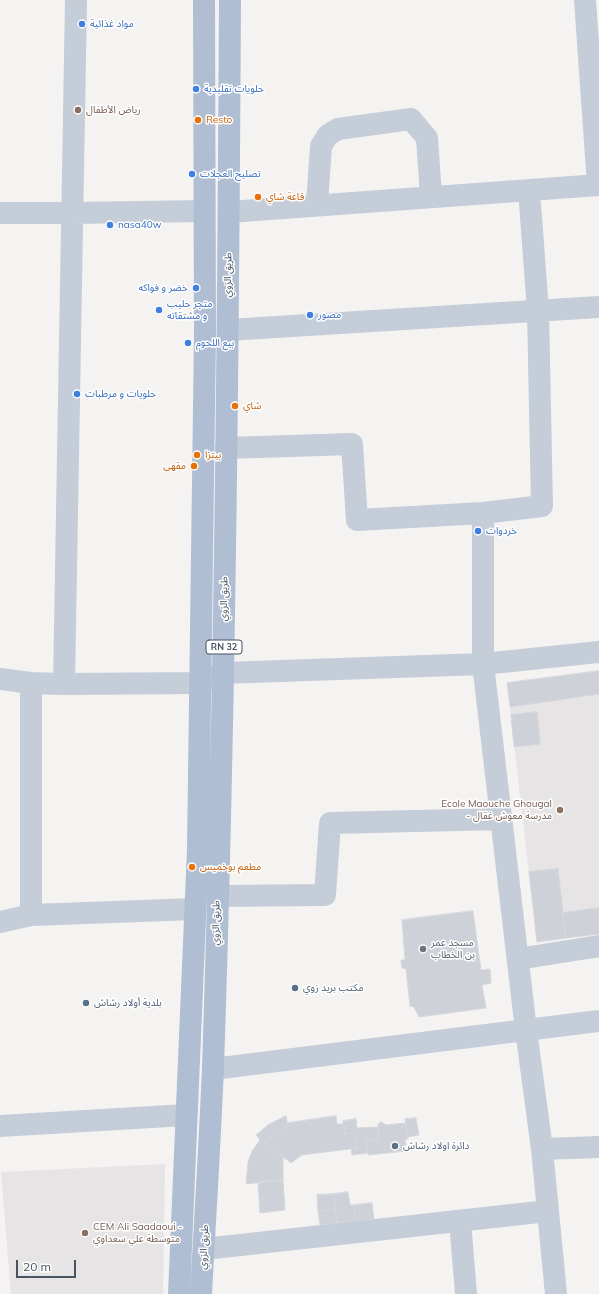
<!DOCTYPE html>
<meta charset="utf-8">
<style>
body{margin:0}
#map{position:relative;width:599px;height:1294px;overflow:hidden;background:#f5f3f2;font-family:Mulish,sans-serif}
canvas{display:block}
.scale{position:absolute;left:16px;top:1260px;width:60px;height:18px;box-sizing:border-box;border:2px solid #485362;border-top:0;padding-left:5px;font-size:12px;line-height:14px;white-space:nowrap;color:#485362;-webkit-text-stroke:3px #fff;paint-order:stroke}
</style>
<div id="map">
<canvas width="599" height="1294"></canvas>
<div class="scale">20 m</div>
</div>
<script>
const ctx = document.querySelector('canvas').getContext('2d');
ctx.lineJoin = 'round';
function paint(path, color) { ctx.fillStyle = color; ctx.fill(path, 'evenodd'); }
function strokePath(path, color, width, dash) { ctx.strokeStyle = color; ctx.lineWidth = width; ctx.lineCap = dash ? 'butt' : 'round'; ctx.setLineDash(dash || []); ctx.stroke(path); }
function drawText(font, color, halo, rows, align = 'center') {
  ctx.font = font + ' Mulish,"Noto Sans Arabic",sans-serif'; ctx.lineWidth = 3; ctx.setLineDash([]); ctx.textBaseline = 'middle'; ctx.strokeStyle = halo; ctx.fillStyle = color; for (const [text, x, y, turn = 0] of rows) {
    ctx.save(); ctx.translate(x, y); ctx.rotate((+turn || 0) * Math.PI / 180); ctx.textAlign = isNaN(turn) ? turn : align; if (halo) ctx.strokeText(text, 0, 0); ctx.fillText(text, 0, 0); ctx.restore();
  }
}
const education = new Path2D(`
 M599,671V934L537,942L507,683Z
 M165,1164L163,1294H11L1,1172Z`);
const building = new Path2D(`
 M599,671V694L510,707L507,683Z
 M537,712L540,744L514,747L511,715Z
 M558,869L566,938L537,942L529,872Z
 M599,908V934L566,938L562,913Z
 M473,911L481,970L490,969L491,983L482,985L486,1008L419,1017L414,1007L410,1006L406,969L402,968L401,960H405L402,920Z
 M286,1116L288,1126L274,1133L264,1142L283,1157V1180L246,1184L248,1162L252,1151L260,1140L256,1135L268,1125Z
 M336,1116L337,1124H343L345,1134L355,1133L357,1148L302,1155L291,1163L264,1142L274,1133L288,1126V1123Z
 M416,1118L419,1135L408,1137L405,1119Z
 M356,1119L357,1128L378,1127L379,1140L366,1141L367,1153L352,1155L351,1148H357L355,1133L345,1134L343,1121Z
 M382,1122L386,1125L406,1123L408,1139H405L406,1151L368,1155L366,1141L379,1140L378,1124Z
 M283,1180L285,1210L260,1213L258,1182Z
 M348,1192L350,1205H354L355,1221L337,1223L334,1194Z
 M334,1194L335,1210L318,1211L317,1195Z
 M372,1203L374,1219L355,1221L354,1205Z
 M335,1210L337,1223L320,1225L318,1211Z`);
const minor = new Path2D(`
 M585,0L598,185
 M317,205L321,146L328,135L338,129L411,119L427,138L431,197
 M229,212L599,185
 M0,213H72L204,211
 M228,330L599,307
 M226,448L352,444L357,520L483,513L542,506L538,311L529,190
 M483,513V664L526,1030L542,1149L556,1294
 M0,679L31,683L64,684L200,683L223,673L483,664L599,652
 M64,684L76,0
 M217,896L325,895L330,823L502,819
 M31,915V683
 M0,922L31,915L195,909
 M518,959L599,946
 M213,1069L599,1021
 M0,1126L186,1115
 M542,1149L599,1147
 M460,1221L466,1294
 M204,1249L548,1211`);
const primary = new Path2D(`
 M179,1294L198,849L205,334L204,0
 M201,1294C205,1218 210,1142 213,1067C225,711 228,356 230,0`);
const markers = [
 [82,24,4,"#3f7fe0"],
 [196,89,4,"#3f7fe0"],
 [78,110,4,"#8d6e63"],
 [198,120,4,"#e8710a"],
 [192,174,4,"#3f7fe0"],
 [258,197,4,"#e8710a"],
 [110,225,4,"#3f7fe0"],
 [196,288,4,"#3f7fe0"],
 [159,310,4,"#3f7fe0"],
 [310,315,4,"#3f7fe0"],
 [188,343,4,"#3f7fe0"],
 [77,394,4,"#3f7fe0"],
 [235,406,4,"#e8710a"],
 [197,455,4,"#e8710a"],
 [194,466,4,"#e8710a"],
 [478,531,4,"#3f7fe0"],
 [560,810,4,"#8d6e63"],
 [192,867,4,"#e8710a"],
 [423,949,4,"#6b7280"],
 [295,988,4,"#5c6f8a"],
 [86,1003,4,"#5c6f8a"],
 [395,1146,4,"#5c6f8a"],
 [85,1233,4,"#8d6e63"]
];
const shields = [
 [224,647,36]
];
const shieldNames = [
 ["RN 32",224,647]
];
const shopNames = [
 ["مواد غذائية",90,24],
 ["حلويات تقليدية",204,89],
 ["تصليح العجلات",200,174],
 ["nasa40w",118,225],
 ["خضر و فواكه",188,288,"right"],
 ["متجر حليب",167,304],
 ["و مشتقاته",167,316],
 ["مصور",318,315],
 ["بيع اللحوم",196,343],
 ["حلويات و مرطبات",85,394],
 ["خردوات",486,531]
];
const educationNames = [
 ["رياض الأطفال",86,110],
 ["Ecole Maouche Ghougal",552,804,"right"],
 ["- مدرسة معوش غقال",552,816,"right"],
 ["CEM Ali Saadaoui -",93,1227],
 ["متوسطة علي سعداوي",93,1239]
];
const foodNames = [
 ["Resto",206,120],
 ["قاعة شاي",266,197],
 ["شاي",243,406],
 ["بيتزا",205,455],
 ["مقهى",186,466,"right"],
 ["مطعم بوخميس",200,867]
];
const streetNames = [
 ["طريق الزوي",228,275,-89],
 ["طريق الزوي",224,599,-89],
 ["طريق الزوي",216,923,-89],
 ["طريق الزوي",204,1247,-87]
];
const worshipNames = [
 ["مسجد عمر",431,943],
 ["بن الخطاب",431,955]
];
const serviceNames = [
 ["مكتب بريد زوي",303,988],
 ["بلدية أولاد رشاش",94,1003],
 ["دائرة اولاد رشاش",403,1146]
];
paint(education, '#e6e4e4');
paint(building, '#ced1d8');
strokePath(building, '#d6d7de', 1);
strokePath(minor, '#c5cdd8', 22);
strokePath(primary, '#b0bed3', 22);
for (const [x, y, r, color] of markers) { const dot = new Path2D(); dot.arc(x, y, r, 0, 2 * Math.PI); ctx.fillStyle = color; ctx.fill(dot); strokePath(dot, '#fff', 1.5); }
for (const [x, y, w] of shields) { const box = new Path2D(); box.roundRect(x - w / 2, y - 7, w, 14, 3); ctx.fillStyle = '#fff'; ctx.fill(box); strokePath(box, '#485362', 1); }
drawText('bold 9px', '#485362', null, shieldNames);
drawText('10px', '#366cbe', '#fff', shopNames, 'left');
drawText('10px', '#785e54', '#fff', educationNames, 'left');
drawText('10px', '#c56008', '#fff', foodNames, 'left');
drawText('10px', '#485362', '#fff', streetNames);
drawText('10px', '#5b616d', '#fff', worshipNames, 'left');
drawText('10px', '#4e5e75', '#fff', serviceNames, 'left');
</script>
